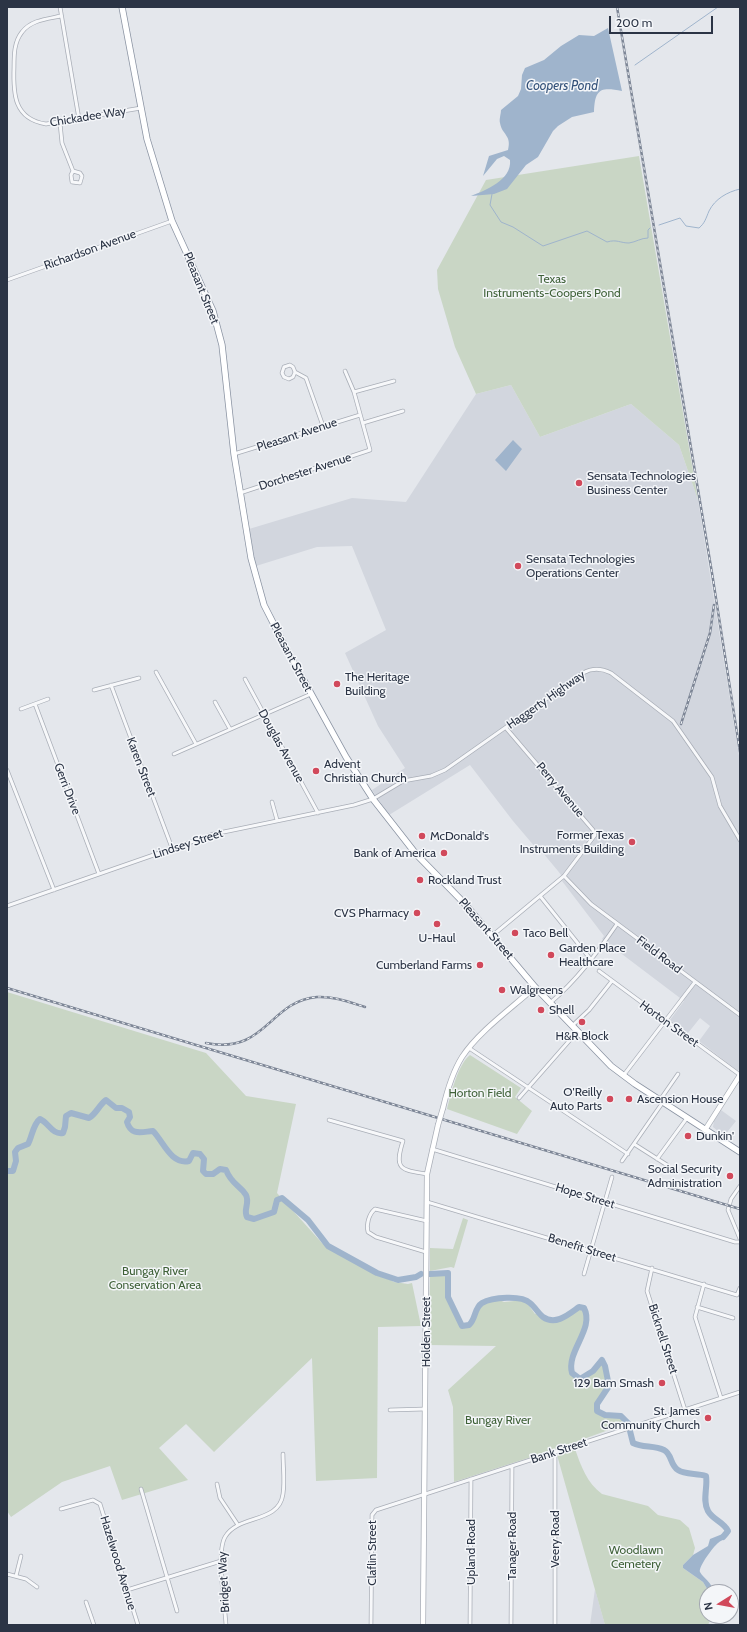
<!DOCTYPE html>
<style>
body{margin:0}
#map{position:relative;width:747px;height:1632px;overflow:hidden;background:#e4e7ec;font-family:Cabin,sans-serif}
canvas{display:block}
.frame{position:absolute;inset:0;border:8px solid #2b3445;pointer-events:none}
.north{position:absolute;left:699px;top:1584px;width:40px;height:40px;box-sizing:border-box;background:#f4f6f9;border:1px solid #a4a8b1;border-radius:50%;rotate:259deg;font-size:11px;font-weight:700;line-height:16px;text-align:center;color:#2b3445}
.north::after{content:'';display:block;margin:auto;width:14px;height:18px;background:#d1495b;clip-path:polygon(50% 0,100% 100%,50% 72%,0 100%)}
.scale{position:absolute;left:609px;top:16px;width:104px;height:18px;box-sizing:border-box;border:2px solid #2b3445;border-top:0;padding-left:5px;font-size:12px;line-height:14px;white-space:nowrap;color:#2b3445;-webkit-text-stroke:3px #f4f6f9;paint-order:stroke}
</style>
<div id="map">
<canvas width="747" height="1632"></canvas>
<div class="frame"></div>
<div class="north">N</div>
<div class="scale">200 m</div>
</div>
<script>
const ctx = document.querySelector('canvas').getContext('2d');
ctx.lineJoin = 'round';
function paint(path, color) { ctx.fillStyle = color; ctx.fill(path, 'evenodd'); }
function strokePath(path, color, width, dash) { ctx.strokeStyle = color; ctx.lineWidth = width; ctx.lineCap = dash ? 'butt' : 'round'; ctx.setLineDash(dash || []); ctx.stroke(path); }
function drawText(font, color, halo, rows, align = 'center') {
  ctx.font = font + ' Cabin,sans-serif'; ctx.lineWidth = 3; ctx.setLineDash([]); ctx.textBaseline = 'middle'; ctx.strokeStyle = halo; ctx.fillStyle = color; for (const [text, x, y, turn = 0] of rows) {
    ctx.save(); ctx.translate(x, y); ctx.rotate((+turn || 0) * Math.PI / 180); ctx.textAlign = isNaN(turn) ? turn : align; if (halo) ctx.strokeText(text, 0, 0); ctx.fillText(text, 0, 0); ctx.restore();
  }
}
const built = new Path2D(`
 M511,385L540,437L631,404L679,445L698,500L740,762V1068L738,1071L699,1041L710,1026L700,1018L688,1033L670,1020L684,1001L602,939L604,936L562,881L564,879L558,871L543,853L541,854L513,821L470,765L389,815L372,790L405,768L378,726L345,653L386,630L352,546L317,547L256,566L249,529L352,498L406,502L476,394Z
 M721,1110L736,1121L724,1136L713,1127L714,1121Z
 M595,1589L605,1625H590Z`);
const green = new Path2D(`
 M639,156L698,500L679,445L631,404L540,437L511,385L476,394L455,347L438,289L437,270L486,180Z
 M7,992L206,1053L246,1096L296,1104L277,1193L322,1243L394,1282L408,1284L412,1283L421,1326L378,1327L377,1478L316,1481L312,1358L214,1452L186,1424L159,1448L188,1480L122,1500L110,1466L62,1482L11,1517L7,1511Z
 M470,1055L521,1088L515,1097L532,1111L517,1134L447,1109C451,1094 458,1064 470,1055Z
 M463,1218L468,1220L454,1268L451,1267L430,1271V1248L453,1249Z
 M435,1272L448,1273V1297L463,1326L469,1325C481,1313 470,1303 495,1298L504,1302L525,1300L535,1314L539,1312C546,1320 559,1322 569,1316C573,1314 575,1310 579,1307L584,1308C595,1329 566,1351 572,1373L580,1379L593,1371L602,1360L605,1366L609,1386L597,1404V1411L605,1415L621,1416L628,1423L556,1449L454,1482L453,1407L448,1390L496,1346L429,1345L430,1274Z
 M575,1449C581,1466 587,1483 602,1494L648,1506L658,1515L680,1520L689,1528L695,1548L693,1555L683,1565V1568L703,1582L709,1592H707V1616H712L708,1625H605L557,1455Z`);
const water = new Path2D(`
 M608,28L622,91C600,87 595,89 594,112L572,117L558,126L553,131L538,157L526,165L507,189L494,194L471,196C486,190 512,180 510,160L504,156L497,159L483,176L489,156L508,150C512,135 502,135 500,123C499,119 501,114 501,110L518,96L521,89L522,75L525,68L544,60L561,46L579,35L594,36Z
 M513,440L522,449L506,471L495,460Z
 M730,1531C729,1538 723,1539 718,1543C714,1546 698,1567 700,1572C704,1579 711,1581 714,1592H709L703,1582L683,1568V1565L693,1555L708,1546L710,1539Z`);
const stream = new Path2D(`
 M635,65L718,7
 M492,194L490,205L501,222L513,227L543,246L587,231L607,242C617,239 620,243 629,243C636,242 641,238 648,238V230L650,228
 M659,225L680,218L686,226L699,228C705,223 706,218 709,211C715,199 727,192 740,189`);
const river = new Path2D(`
 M7,1171H13L16,1161L15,1152L18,1148L28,1144C32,1137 33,1124 40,1119C49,1123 52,1135 63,1133L65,1127L66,1116L71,1113L89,1118C97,1113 99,1105 106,1100L116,1108H122L129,1112L130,1117L127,1122C131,1136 141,1132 153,1131C163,1141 171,1165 189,1161L193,1153L200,1154L204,1159L203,1171L206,1174H213L220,1169L226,1170C232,1185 240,1185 246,1195C250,1203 243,1210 247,1217L254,1219L274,1212L277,1200L282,1198L308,1220L328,1246L377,1273L398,1280L416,1277L421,1274
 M430,1274L448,1273V1297L462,1326L469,1325C476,1319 474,1308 482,1303C492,1297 522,1295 530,1303C535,1307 538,1313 543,1317C556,1326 569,1314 579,1307L584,1308C595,1329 566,1351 572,1373L580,1379L593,1371L602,1360L605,1366L609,1386L597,1404V1411L605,1415L621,1416L628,1423
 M630,1431L633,1443C643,1448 654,1445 664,1450C672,1454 670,1465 678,1470C685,1475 697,1473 706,1476C708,1487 702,1500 708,1511C713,1520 724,1522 728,1531L723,1537`);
const minor = new Path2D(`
 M60,7L79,119
 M61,16C47,19 31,20 22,32C14,42 14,55 14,67C13,94 14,119 46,124L141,108
 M60,123L62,143L73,171L80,173L82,176L80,183L72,182L71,175L73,171
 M7,280L172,221
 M295,372L293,377L289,379L284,377L282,373L284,367L290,365L293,367L295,372L306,378L323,426
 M354,392L394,381
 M363,423L403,411
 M234,454L360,415
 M240,493L370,450L354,392L345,371
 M156,672L196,744
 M245,679L318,813
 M111,685L172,848
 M94,690L139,678
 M215,702L230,729
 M35,704L99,874
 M21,709L48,699
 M174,754L311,694
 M7,770L54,890
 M272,802L277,820
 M564,876L591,904L740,1015
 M540,896L592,961
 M7,906L214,834L354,805L373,799L403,781L431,776L445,770L583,673C592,668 601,668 611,673L673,721L712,777L720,806L740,840
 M493,935L564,876L595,835L593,830L506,728
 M599,971L740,1075
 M550,1003C577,980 597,953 617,924
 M572,1026L589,1010L612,981
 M469,1048L628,1154
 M623,1076L695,982
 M519,1098L577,1032
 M660,1100L678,1074
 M329,1120L403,1141C394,1169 400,1170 427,1174
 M634,1144L667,1165
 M432,1149L735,1242H740
 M657,1159L687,1118
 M622,1161L663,1102
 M740,1186L731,1199L728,1210L740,1239
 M427,1202L737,1295L740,1288
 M426,1252L376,1237L368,1232C366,1224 369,1214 375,1209L427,1221
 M652,1268L647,1291L685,1410
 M584,1274L612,1177
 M704,1284L695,1317L721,1398
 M697,1307L733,1318
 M390,1410L425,1409
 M555,1452V1625
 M217,1484L220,1498L238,1525
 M141,1489L177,1611
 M61,1509L93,1500L100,1504L138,1625
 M7,1574L26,1579L37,1587
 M16,1576L21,1556
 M127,1590L221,1561
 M86,1602L94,1625
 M226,1625C225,1605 216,1553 225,1537C238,1514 279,1524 283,1494C285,1481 283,1467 283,1454
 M371,1625L372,1515L376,1510L740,1392
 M470,1625L471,1479
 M511,1625L512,1466`);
const secondary = new Path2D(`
 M443,1108C447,1091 452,1073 462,1057C479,1031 512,1008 535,987
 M705,1130L740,1075
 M423,1625L427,1174L438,1125`);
const trunk = new Path2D(`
 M122,7L147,139L172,221L213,311L222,345L234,454L251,558L264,605L287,650L346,757L373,799L416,854L465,904L535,987L611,1066L635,1084L740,1152`);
const rail = new Path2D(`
 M617,7L712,573L740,752
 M681,724L710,633L714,605
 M7,988L740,1209
 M206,1043C266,1055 269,1001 317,997C333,996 349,1002 365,1007`);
const secondaryBridge = new Path2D(`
 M438,1125L443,1108`);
const markers = [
 [579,483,4,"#d1495b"],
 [518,566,4,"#d1495b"],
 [337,684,4,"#d1495b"],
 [316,771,4,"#d1495b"],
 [422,836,4,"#d1495b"],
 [632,842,4,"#d1495b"],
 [444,853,4,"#d1495b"],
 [420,880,4,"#d1495b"],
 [417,913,4,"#d1495b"],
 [437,924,4,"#d1495b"],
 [515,933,4,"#d1495b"],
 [551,955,4,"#d1495b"],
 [480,965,4,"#d1495b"],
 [502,990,4,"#d1495b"],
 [541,1010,4,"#d1495b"],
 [582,1022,4,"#d1495b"],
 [610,1099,4,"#d1495b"],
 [629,1099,4,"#d1495b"],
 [688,1136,4,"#d1495b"],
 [730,1176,4,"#d1495b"],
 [662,1383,4,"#d1495b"],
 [708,1418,4,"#d1495b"]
];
const streetNames = [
 ["Chickadee Way",88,117,-9],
 ["Richardson Avenue",90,250,-20],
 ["Pleasant Street",201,288,68],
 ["Pleasant Avenue",297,435,-18],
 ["Dorchester Avenue",305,472,-18],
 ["Pleasant Street",291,657,62],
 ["Haggerty Highway",546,700,-35],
 ["Douglas Avenue",281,746,61],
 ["Karen Street",141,767,69],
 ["Gerri Drive",67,789,69],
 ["Perry Avenue",560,790,50],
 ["Lindsey Street",188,844,-18],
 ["Pleasant Street",486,929,49],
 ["Field Road",659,955,37],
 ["Horton Street",669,1024,36],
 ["Hope Street",585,1196,17],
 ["Benefit Street",582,1248,17],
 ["Holden Street",426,1332,-90],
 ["Bicknell Street",663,1339,72],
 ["Bank Street",559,1451,-18],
 ["Veery Road",555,1539,-90],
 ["Tanager Road",512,1546,-90],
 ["Upland Road",471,1552,-90],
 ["Claflin Street",372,1553,-90],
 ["Hazelwood Avenue",118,1563,73],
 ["Bridget Way",224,1582,-93]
];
const parkNames = [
 ["Texas",552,279],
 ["Instruments-Coopers Pond",552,293],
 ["Horton Field",480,1093],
 ["Bungay River",155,1271],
 ["Conservation Area",155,1285],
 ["Bungay River",498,1420],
 ["Woodlawn",636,1550],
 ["Cemetery",636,1564]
];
const poiNames = [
 ["Sensata Technologies",587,476],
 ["Business Center",587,490],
 ["Sensata Technologies",526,559],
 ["Operations Center",526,573],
 ["The Heritage",345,677],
 ["Building",345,691],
 ["Advent",324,764],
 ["Christian Church",324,778],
 ["Former Texas",624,835,"right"],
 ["Instruments Building",624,849,"right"],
 ["McDonald's",430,836],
 ["Bank of America",436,853,"right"],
 ["Rockland Trust",428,880],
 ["CVS Pharmacy",409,913,"right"],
 ["Taco Bell",523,933],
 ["U-Haul",437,938,"center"],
 ["Garden Place",559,948],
 ["Healthcare",559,962],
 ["Cumberland Farms",472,965,"right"],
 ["Walgreens",510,990],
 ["Shell",549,1010],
 ["H&R Block",582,1036,"center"],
 ["O'Reilly",602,1092,"right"],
 ["Auto Parts",602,1106,"right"],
 ["Ascension House",637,1099],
 ["Dunkin'",696,1136],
 ["Social Security",722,1169,"right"],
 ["Administration",722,1183,"right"],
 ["129 Bam Smash",654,1383,"right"],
 ["St. James",700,1411,"right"],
 ["Community Church",700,1425,"right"]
];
const waterNames = [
 ["Coopers Pond",562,86]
];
paint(built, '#d2d6de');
paint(green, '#c9d6c5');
paint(water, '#9fb4cc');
strokePath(stream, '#9fb4cc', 1);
strokePath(river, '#9fb4cc', 6);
strokePath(minor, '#a9aeb7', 4.5);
strokePath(secondary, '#a9aeb7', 6);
strokePath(trunk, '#8b94a3', 7);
strokePath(minor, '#f7f8fa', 3);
strokePath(secondary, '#fff', 4.5);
strokePath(trunk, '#fff', 5.5);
strokePath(rail, '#7d8696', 2.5);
strokePath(rail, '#f4f6f9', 1, [3]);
strokePath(secondaryBridge, '#a9aeb7', 6, []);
strokePath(secondaryBridge, '#fff', 4.5);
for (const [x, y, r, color] of markers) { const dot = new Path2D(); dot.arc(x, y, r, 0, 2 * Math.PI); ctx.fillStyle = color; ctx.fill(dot); strokePath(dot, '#f4f6f9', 1.5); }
drawText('12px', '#2b3445', '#f4f6f9', streetNames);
drawText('12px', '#3f6138', '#f4f6f9', parkNames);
drawText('12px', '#2b3445', '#f4f6f9', poiNames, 'left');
drawText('italic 13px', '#34527a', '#f4f6f9', waterNames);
</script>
